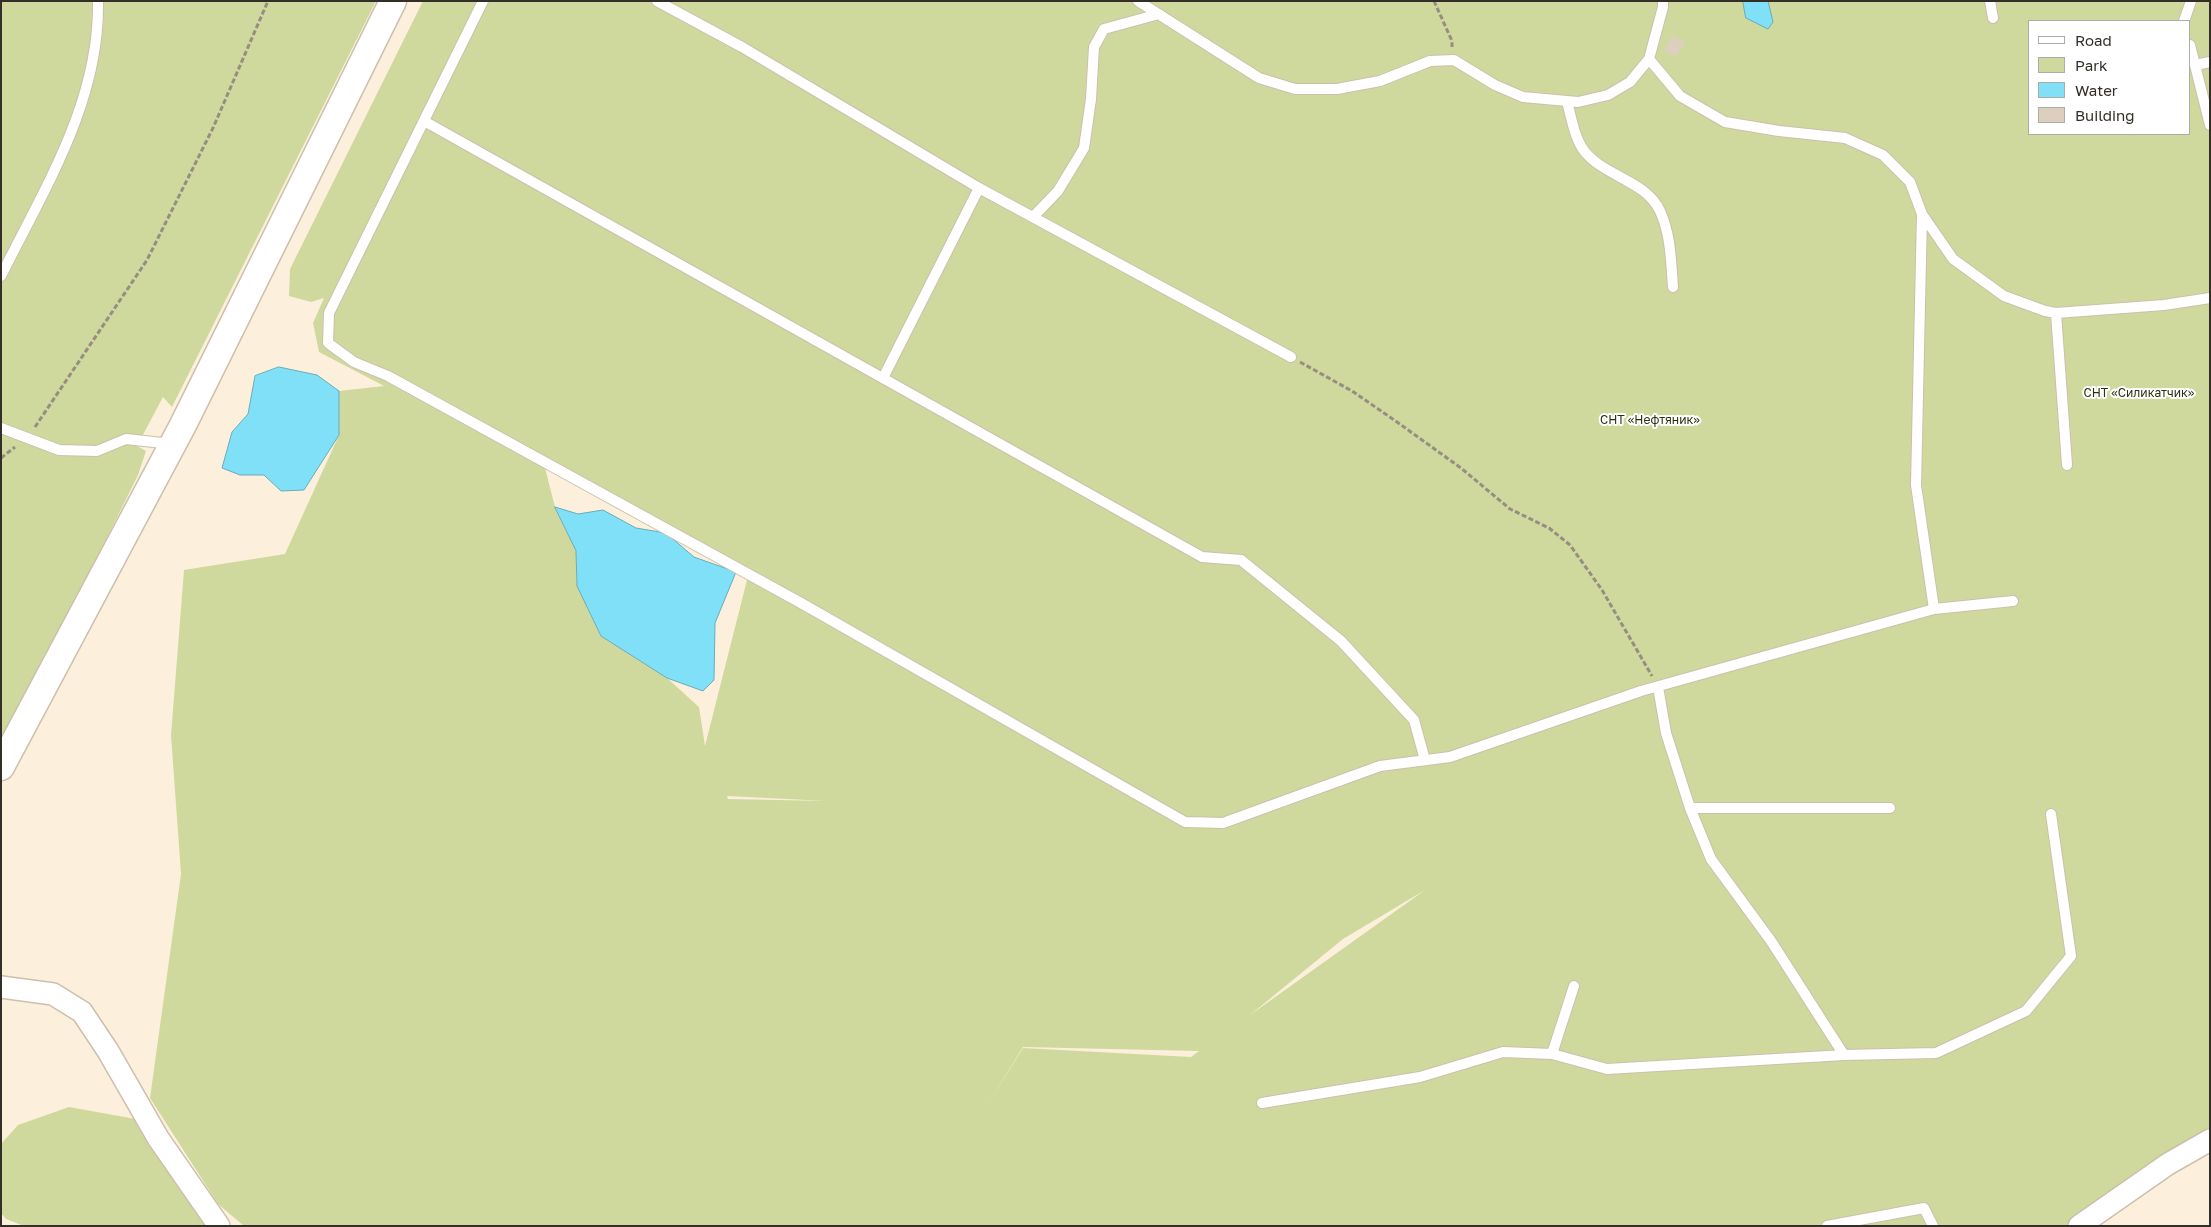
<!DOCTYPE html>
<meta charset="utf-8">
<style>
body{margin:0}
#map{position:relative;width:2211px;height:1227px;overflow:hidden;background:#fcf0dd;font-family:"Golos Text",sans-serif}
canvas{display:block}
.frame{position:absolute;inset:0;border:2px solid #332f28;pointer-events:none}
.legend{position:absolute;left:2028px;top:20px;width:162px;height:115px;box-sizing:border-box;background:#fff;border:1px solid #adaca9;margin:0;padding:6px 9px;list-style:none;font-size:15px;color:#332f28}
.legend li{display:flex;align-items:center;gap:10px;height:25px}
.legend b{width:25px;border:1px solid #adaca9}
</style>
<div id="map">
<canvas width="2211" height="1227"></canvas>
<div class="frame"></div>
<ul class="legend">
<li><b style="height:6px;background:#fff"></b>Road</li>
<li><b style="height:14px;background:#cfd99d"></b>Park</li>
<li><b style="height:14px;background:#80e0f7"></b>Water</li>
<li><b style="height:14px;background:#ddcfbd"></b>Building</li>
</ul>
</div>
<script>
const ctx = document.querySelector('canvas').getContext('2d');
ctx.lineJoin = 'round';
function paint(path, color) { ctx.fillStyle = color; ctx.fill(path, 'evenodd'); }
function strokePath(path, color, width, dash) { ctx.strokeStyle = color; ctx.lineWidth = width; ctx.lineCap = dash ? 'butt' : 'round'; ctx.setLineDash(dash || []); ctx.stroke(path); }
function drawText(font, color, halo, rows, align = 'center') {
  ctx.font = font + ' "Golos Text",sans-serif'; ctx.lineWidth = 4; ctx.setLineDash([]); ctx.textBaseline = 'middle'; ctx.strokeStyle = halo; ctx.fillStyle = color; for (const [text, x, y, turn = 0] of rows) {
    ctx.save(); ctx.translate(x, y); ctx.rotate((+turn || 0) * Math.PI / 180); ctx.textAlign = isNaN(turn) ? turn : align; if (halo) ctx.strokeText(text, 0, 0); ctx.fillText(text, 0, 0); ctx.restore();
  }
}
const green = new Path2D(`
 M1,1H376L172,407L163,397L137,446L146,451L138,475L79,594L1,740Z
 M423,1H2210V1146L2097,1226H244L218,1204L150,1098L181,874L171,735L184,570L285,554L339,435V391L384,386L319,352L313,323L324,298L311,302L289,296L290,269ZM2030,21H2190V134H2030ZM545,468L749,572L705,746L699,707L667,678L601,636L577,586L576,551L555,507ZM727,796L827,801H828L728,799ZM1425,890L1250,1015L1343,939ZM1023,1047L1199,1051L1191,1057L1023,1048L988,1104Z
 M69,1107L141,1120L206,1226H24L6,1219L1,1213V1144L18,1125Z`);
const water = new Path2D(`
 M1743,1H1768L1773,22L1768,29L1746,18Z
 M279,367L317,375L339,391V435L304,490L281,491L264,475H240L222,468L232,432L248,414L255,376Z
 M555,507L578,514L603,510L636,528L666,533L694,557L736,572L715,623L714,680L703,691L667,678L601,636L577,586L576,551Z`);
const building = new Path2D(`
 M1673,35L1685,43L1675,57L1664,50Z`);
const path = new Path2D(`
 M1434,1L1452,41V47
 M1300,362L1352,391L1397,422L1461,468L1510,509L1549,528L1570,545L1602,590L1652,676
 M35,427L147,260L213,128L268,1
 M1,458L15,447`);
const service = new Path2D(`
 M483,1L329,313L328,343L354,362L388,376L801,603L1185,822L1223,823L1380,766L1450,757L1641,691L1934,609L2013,601
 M657,1L742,47L979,188L1291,357
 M1138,1L1259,78L1295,89H1337L1380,81L1430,61L1454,60L1495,85L1523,97L1578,102L1608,95L1630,82L1649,59L1663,7V1
 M1990,1L1993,18
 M2184,21L2191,1
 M2190,45L2210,125
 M1649,59L1680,96L1725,122L1779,131L1845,138L1883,155L1910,182L1922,214L1916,485L1934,609
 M2195,65L2210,62
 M1567,101C1571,117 1575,140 1585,152C1606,177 1646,181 1660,211C1671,235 1671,262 1673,287
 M424,121L1202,557L1241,560L1341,641L1414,720L1425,760
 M1922,214L1953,259L2004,296L2045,311L2056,313L2164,305L2210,298
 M1033,217L1058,191L1084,148L1091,99L1094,47L1104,29L1159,14
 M1,276C44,189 100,102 98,1
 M2056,313L2067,465
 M883,378L979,188
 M1,428L59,450L97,451L126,439L172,444
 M1690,808H1890
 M1552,1054L1574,986
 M1844,1055L1936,1053L2026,1011L2071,956L2051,814
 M1262,1103L1420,1077L1503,1052L1552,1054L1607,1069L1844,1055L1771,941L1711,859L1690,808L1666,733L1658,687
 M1827,1226L1924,1208L1933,1226`);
const minor = new Path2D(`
 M1,987L53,994L82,1012L108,1051L158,1138L219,1226
 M2079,1226L2168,1164L2210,1140`);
const tertiary = new Path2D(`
 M1,767L183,425L393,1`);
const parkNames = [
 ["СНТ «Силикатчик»",2139,393],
 ["СНТ «Нефтяник»",1650,420]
];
paint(green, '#cfd99d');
paint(water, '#80e0f7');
strokePath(water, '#69abb9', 1);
paint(building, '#ddcfbd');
strokePath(service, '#ccc0ad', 12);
strokePath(minor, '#ccc0ad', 24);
strokePath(tertiary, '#ccc0ad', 29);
strokePath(path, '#968e81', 3, [5, 2.5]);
strokePath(service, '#fff', 10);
strokePath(minor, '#fff', 21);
strokePath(tertiary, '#fff', 26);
drawText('12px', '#2c3010', '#fff', parkNames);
</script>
